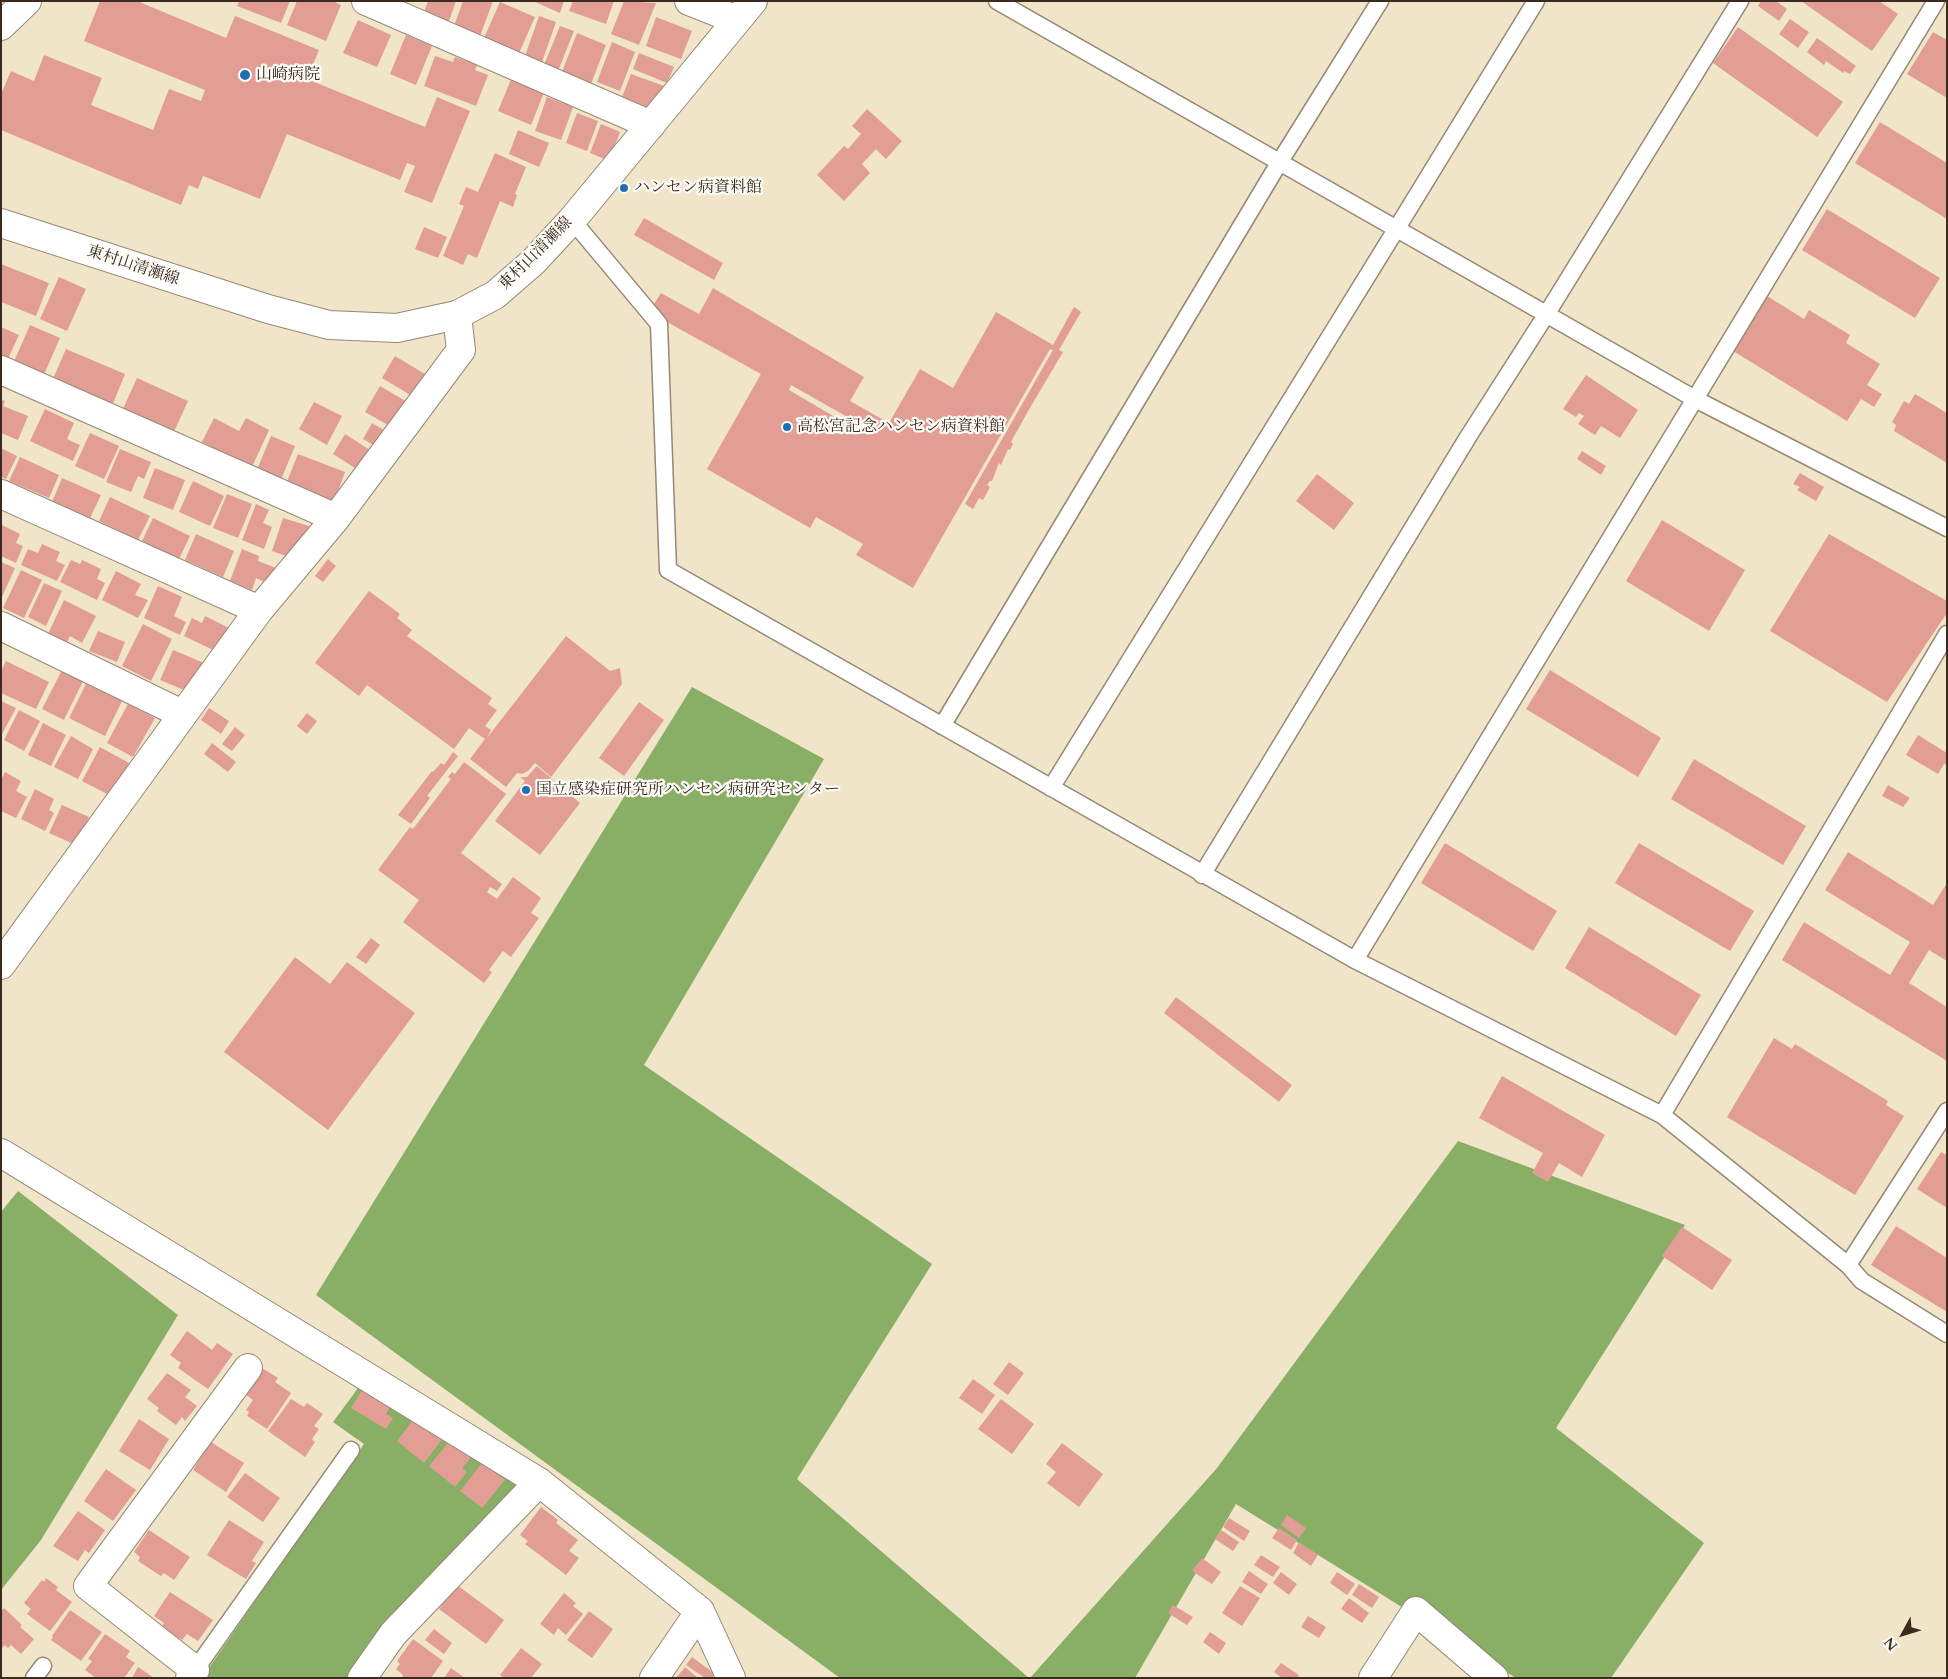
<!DOCTYPE html>
<meta charset="utf-8">
<style>
body{margin:0}
#map{position:relative;width:1948px;height:1679px;overflow:hidden;background:#f0e5c9;font-family:Cardo,serif}
canvas{display:block}
.frame{position:absolute;inset:0;border:2px solid #3b2a1e;pointer-events:none}
.north{position:absolute;left:1878px;top:1609px;width:50px;height:50px;-webkit-text-stroke:4px #fdfcf7;paint-order:stroke;rotate:231deg;font-size:14px;font-weight:700;line-height:20px;text-align:center;color:#3b2a1e}
.north::after{content:'';display:block;margin:auto;width:18px;height:22px;background:#3b2a1e;clip-path:polygon(50% 0,100% 100%,50% 72%,0 100%)}
</style>
<div id="map">
<canvas width="1948" height="1679"></canvas>
<div class="frame"></div>
<div class="north">N</div>
</div>
<script>
const ctx = document.querySelector('canvas').getContext('2d');
ctx.lineJoin = 'round';
function paint(path, color) { ctx.fillStyle = color; ctx.fill(path, 'evenodd'); }
function strokePath(path, color, width, dash) { ctx.strokeStyle = color; ctx.lineWidth = width; ctx.lineCap = dash ? 'butt' : 'round'; ctx.setLineDash(dash || []); ctx.stroke(path); }
function drawText(font, color, halo, rows, align = 'center') {
  ctx.font = font + ' Cardo,"Noto Serif JP",serif'; ctx.lineWidth = 4.5; ctx.setLineDash([]); ctx.textBaseline = 'middle'; ctx.strokeStyle = halo; ctx.fillStyle = color; for (const [text, x, y, turn = 0] of rows) {
    ctx.save(); ctx.translate(x, y); ctx.rotate((+turn || 0) * Math.PI / 180); ctx.textAlign = isNaN(turn) ? turn : align; if (halo) ctx.strokeText(text, 0, 0); ctx.fillText(text, 0, 0); ctx.restore();
  }
}
const forest = new Path2D(`
 M692,687L824,759L644,1065L932,1264L797,1479L1029,1678H840L316,1295Z
 M1458,1141L1685,1225L1556,1428L1704,1543L1611,1678H1516L1236,1504L1135,1678H1030L1217,1468Z
 M18,1191L178,1315L41,1540L1,1590V1212Z
 M361,1384L528,1492L351,1678H202L364,1444L333,1422Z`);
const building = new Path2D(`
 M100,1H137L226,38L235,16L319,50L307,79L425,127L437,97L470,111L432,203L404,192L415,166L407,163L400,180L287,134L260,199L203,176L198,189L189,185L181,205L1,130V94L11,71L34,81L44,55L102,78L91,105L153,130L169,89L201,101L205,90L84,41Z
 M239,1H290L281,23L237,6Z
 M297,1H333L341,5L326,41L287,25Z
 M428,1H456L448,24L423,15Z
 M463,1H493L480,36L454,26Z
 M533,1H564L560,13Z
 M573,1H614L606,24L569,11Z
 M624,1L656,3L639,45L611,34Z
 M1761,1H1776L1787,9L1779,21L1758,6Z
 M1801,1H1879L1898,14L1872,51Z
 M500,2L535,17L519,53L484,38Z
 M539,16L556,22L542,62L525,56Z
 M656,17L692,31L681,59L646,46Z
 M1790,19L1809,32L1798,48L1779,34Z
 M358,20L391,35L377,67L343,53Z
 M560,26L574,31L558,71L544,65Z
 M1738,27L1843,102L1817,137L1713,63Z
 M1933,32L1947,40V98L1907,74Z
 M577,33L606,45L591,84L562,72Z
 M406,35L432,46L416,85L390,74Z
 M1817,38L1856,66L1850,74L1844,71L1843,73L1826,61L1824,65L1807,52Z
 M612,42L635,52L620,91L597,82Z
 M639,53L674,67L667,83L633,69Z
 M435,56L453,62L455,57L477,65L475,70L488,75L476,106L424,86Z
 M631,74L664,86L655,110L622,97Z
 M512,77L545,90L531,125L498,111Z
 M547,97L573,107L561,140L535,131Z
 M867,109L902,141L886,159L876,149L862,164L870,173L844,201L817,175L844,146L848,149L861,134L852,126Z
 M577,113L598,121L587,151L566,143Z
 M1880,122L1947,163V219L1855,163Z
 M601,124L620,132L609,161L590,153Z
 M518,130L549,143L539,167L509,154Z
 M495,153L526,167L515,194L517,195L513,207L500,201L477,258L468,254L463,265L443,256L464,206L459,204L466,187L478,192Z
 M1827,209L1940,278L1915,318L1802,250Z
 M644,218L723,263L714,280L634,235Z
 M424,227L447,237L438,258L415,249Z
 M1,264L49,283L36,316L1,302Z
 M59,277L86,289L67,331L40,319Z
 M713,288L864,377L850,401L889,423L920,369L953,388L996,312L1053,345L1074,307L1081,312L1059,350L1063,352L1027,413L1011,442L1013,444L1010,450L1008,449L1001,465L999,463L992,481H990L987,485L990,487L983,500L979,498L973,509L965,504L1053,350L1050,349L913,588L856,555L863,544L816,517L810,528L707,469L761,374L649,312L661,293L699,314ZM791,385L865,427L862,433L789,390Z
 M1767,296L1804,319L1809,310L1850,335L1846,343L1880,364L1867,385L1882,394L1874,407L1861,399L1847,421L1733,351Z
 M30,325L60,338L42,379L12,366Z
 M1,327L19,335L6,363L1,361Z
 M66,349L125,374L112,406L52,381Z
 M395,356L425,374L412,396L382,378Z
 M1586,375L1638,410L1620,438L1601,426L1595,435L1578,424L1584,416L1579,413L1576,417L1563,409Z
 M137,378L188,401L173,434L122,411Z
 M380,386L409,403L395,429L365,412Z
 M1915,394L1947,413V463L1894,431L1896,425L1892,422L1904,401L1909,404Z
 M1,400L5,401L3,406L28,416L18,440L1,433Z
 M314,402L342,416L327,445L299,429Z
 M45,409L74,423L67,439L80,445L73,461L30,441Z
 M214,418L239,431L246,418L269,430L252,467L202,442Z
 M372,423L391,434L382,450L363,439Z
 M90,433L119,446L104,479L75,466Z
 M345,434L370,450L358,470L333,454Z
 M271,436L295,446L280,482L256,472Z
 M1,448L17,456L6,479L1,477Z
 M120,449L151,462L144,479L138,476L131,492L106,482Z
 M1582,451L1606,466L1601,475L1577,459Z
 M298,454L345,472L334,502L286,484Z
 M20,457L59,475L49,498L9,481Z
 M155,468L185,480L173,510L143,498Z
 M1800,473L1824,487L1816,501L1797,490L1800,487L1793,484Z
 M1317,474L1354,503L1334,530L1296,501Z
 M62,478L101,495L90,518L52,502Z
 M193,481L224,496L210,526L179,512Z
 M227,494L252,504L238,538L213,528Z
 M110,497L150,516L138,540L99,521Z
 M256,504L269,510L263,523L272,527L264,549L242,540Z
 M153,518L190,536L179,559L142,541Z
 M283,518L309,526L297,560L272,551Z
 M1662,520L1745,570L1709,631L1626,581Z
 M2,525L20,534L16,543L23,546L16,563L1,556Z
 M196,534L234,551L223,577L185,560Z
 M1829,534L1947,601V613L1887,702L1770,631Z
 M42,544L60,552L56,561L65,565L57,581L21,565L28,549L38,553Z
 M242,549L259,556L258,561L276,568L269,584L256,578L252,590L230,581Z
 M328,559L336,566L323,582L315,576Z
 M71,560L80,564L82,560L101,569L97,579L105,583L97,600L60,582Z
 M1,562L15,568L1,599Z
 M21,570L42,580L24,618L3,608Z
 M116,571L141,584L135,595L148,600L138,618L102,600Z
 M44,583L62,591L46,626L28,617Z
 M158,586L182,597L174,616L186,622L180,635L144,618Z
 M369,591L400,614L397,618L412,630L407,636L492,698L488,704L497,710L485,726L491,730L487,738L566,636L610,671L620,668L622,684L551,777L535,763L528,771L522,774L517,773L506,787L470,759L485,739L469,728L454,749L367,685L359,696L315,663Z
 M64,600L96,616L82,643L70,636L66,645L47,636Z
 M205,616L231,629L222,648L215,645L213,650L184,636L192,618L202,623Z
 M143,624L172,639L151,681L122,666Z
 M98,631L125,642L117,662L89,651Z
 M173,650L204,663L191,693L160,680Z
 M6,661L49,682L36,709L1,693V671Z
 M63,668L84,679L64,720L42,709Z
 M1550,670L1661,738L1638,777L1526,709Z
 M86,684L122,701L105,736L69,718Z
 M1,701L16,708L1,736Z
 M639,702L664,720L624,776L599,758Z
 M128,704L155,718L133,757L107,743Z
 M209,708L229,721L221,734L201,720Z
 M19,710L40,721L24,751L4,740Z
 M307,713L317,721L307,734L297,726Z
 M43,723L66,735L51,766L28,755Z
 M235,727L245,735L232,751L222,744Z
 M1918,735L1947,753V765L1944,764L1938,774L1906,755Z
 M71,736L93,749L78,779L54,767Z
 M212,743L236,762L228,772L204,754Z
 M100,747L129,763L111,796L82,781Z
 M453,752L458,756L427,796L430,798L411,824L398,815L432,771L433,772L441,763L444,765Z
 M1694,759L1806,826L1783,865L1671,799Z
 M464,762L506,794L461,853L502,884L497,891L490,887L487,892L497,899L513,877L541,898L531,913L539,918L511,957L503,951L489,970L492,972L484,983L403,922L419,900L378,870L410,827L413,829L451,779L448,777L452,772L455,774Z
 M537,766L580,803L540,855L495,821L525,781L520,777H527Z
 M5,772L21,781L16,791L27,797L16,818L1,811V780Z
 M1888,785L1910,798L1903,807L1882,796Z
 M35,789L54,799L49,810L54,813L45,831L21,819Z
 M62,805L89,817L76,845L49,833Z
 M1445,843L1557,911L1533,951L1421,883Z
 M1639,843L1754,911L1730,951L1615,883Z
 M1848,852L1933,905L1947,883V961L1929,950L1909,983L1947,1007V1061L1782,960L1804,922L1890,975L1910,942L1825,890Z
 M1589,927L1701,995L1676,1036L1565,968Z
 M371,938L380,945L366,964L356,957Z
 M295,957L330,984L347,962L415,1013L328,1130L224,1052Z
 M1176,997L1292,1085L1279,1102L1164,1013Z
 M1774,1038L1792,1049L1795,1044L1888,1101L1886,1105L1904,1116L1855,1195L1727,1117Z
 M1502,1076L1605,1135L1582,1177L1559,1163L1548,1182L1532,1173L1543,1153L1479,1118Z
 M1941,1152L1947,1155V1208L1917,1189Z
 M1896,1226L1947,1258V1312L1871,1265Z
 M1682,1227L1732,1260L1712,1290L1662,1256Z
 M187,1331L212,1350L217,1343L233,1354L208,1389L178,1368L181,1363L170,1355Z
 M1009,1362L1024,1373L1008,1395L993,1384Z
 M262,1368L278,1378L275,1382L291,1393L267,1429L247,1416L249,1412L246,1410L253,1400L245,1394Z
 M167,1373L191,1390L185,1397L197,1406L185,1421L182,1417L176,1425L157,1411L159,1408L147,1399Z
 M973,1379L995,1395L982,1414L959,1398Z
 M365,1385L393,1402L386,1414L393,1418L386,1429L351,1408Z
 M291,1399L304,1407L307,1403L323,1414L314,1426L319,1429L312,1439L315,1442L305,1457L268,1431Z
 M1001,1399L1034,1424L1012,1454L978,1429Z
 M416,1416L444,1437L424,1463L397,1441Z
 M139,1419L169,1439L150,1470L119,1451Z
 M452,1438L473,1455L462,1468L467,1472L455,1487L429,1466Z
 M211,1442L244,1463L226,1492L193,1470Z
 M1062,1443L1103,1474L1079,1507L1047,1483L1056,1472L1046,1464Z
 M482,1463L505,1480L482,1508L460,1491Z
 M106,1469L136,1490L113,1521L84,1501Z
 M245,1473L280,1498L263,1522L227,1497Z
 M541,1507L558,1520L556,1523L578,1540L569,1551L579,1558L566,1575L525,1544L528,1541L520,1535Z
 M78,1511L105,1530L89,1553L85,1550L78,1561L53,1546Z
 M1287,1515L1306,1528L1299,1538L1281,1525Z
 M1229,1518L1250,1531L1244,1541L1223,1527Z
 M229,1520L264,1542L252,1561L256,1563L246,1579L207,1555Z
 M1279,1528L1297,1540L1291,1550L1272,1538Z
 M149,1530L190,1557L174,1580L164,1573L161,1576L138,1561L140,1557L134,1552Z
 M1221,1530L1239,1542L1233,1551L1215,1539Z
 M1299,1542L1318,1555L1311,1566L1293,1553Z
 M1261,1555L1280,1567L1273,1577L1254,1565Z
 M1202,1558L1221,1572L1212,1584L1192,1571Z
 M1249,1571L1268,1584L1261,1594L1242,1582Z
 M1281,1572L1297,1584L1289,1595L1273,1583Z
 M1337,1572L1355,1584L1347,1595L1330,1583Z
 M46,1578L58,1587L56,1590L72,1602L50,1631L27,1614L31,1609L24,1603L42,1580L44,1582Z
 M1359,1584L1379,1597L1372,1608L1352,1595Z
 M457,1585L504,1620L486,1644L439,1609Z
 M1240,1586L1260,1598L1242,1626L1222,1613Z
 M170,1592L213,1620L198,1641L187,1634L182,1640L162,1627L164,1623L154,1616Z
 M564,1593L576,1603L573,1606L583,1614L566,1635L558,1628L554,1635L540,1624Z
 M1349,1598L1369,1613L1362,1623L1341,1609Z
 M1173,1605L1193,1617L1187,1625L1168,1613Z
 M4,1608L22,1625L20,1627L34,1639L21,1654L11,1645L8,1648L5,1645L1,1649V1611Z
 M70,1610L102,1632L81,1661L51,1640L53,1637L52,1636Z
 M589,1611L613,1629L592,1658L567,1640Z
 M1308,1616L1326,1627L1319,1638L1301,1627Z
 M434,1629L452,1643L444,1654L425,1640Z
 M1210,1632L1226,1643L1219,1654L1203,1642Z
 M105,1634L130,1651L126,1657L135,1663L124,1678H96L85,1670L92,1661L88,1659Z
 M413,1639L443,1661L431,1678H404L402,1676L403,1675L396,1669L400,1664L397,1661Z
 M521,1648L542,1664L531,1678H504L500,1675Z
 M692,1657L715,1674L712,1678H705L686,1665Z
 M1281,1663L1299,1675L1297,1678H1282L1274,1672Z
 M138,1667L154,1678H132Z
 M685,1667L698,1678H676Z
 M451,1668L465,1678H444Z`);
const service = new Path2D(`
 M997,1L1695,399L1947,528
 M572,220L659,324L668,570L1355,960L1662,1115L1848,1265L1862,1281L1947,1334
 M942,726L1279,163L1380,1
 M1051,788L1397,228L1536,1
 M1202,875L1468,437L1546,315L1740,1
 M1355,960L1936,1
 M1662,1115L1947,634
 M1848,1265L1947,1111
 M195,1670L351,1450
 M34,1678L43,1666`);
const minor = new Path2D(`
 M366,1L651,125
 M689,1L737,20
 M1,370L336,518
 M1,494L259,610
 M1,626L182,714
 M1,965L259,610L336,518L461,350L457,315
 M1,1153L539,1482L700,1611L731,1678
 M190,1678L195,1670L88,1586L248,1368
 M362,1678L393,1634L539,1482
 M654,1678L700,1611
 M1373,1678L1416,1611L1494,1678`);
const tertiary = new Path2D(`
 M1,26L27,1`);
const secondary = new Path2D(`
 M1,223L268,309L329,325L397,328L457,315L495,295L533,262L572,220L753,1`);
const markers = [
 [245,75,6,"#1f6fb2"],
 [624,188,5,"#1f6fb2"],
 [787,427,5,"#1f6fb2"],
 [526,790,5,"#1f6fb2"]
];
const poiNames = [
 ["山崎病院",256,75],
 ["ハンセン病資料館",634,188],
 ["高松宮記念ハンセン病資料館",797,427],
 ["国立感染症研究所ハンセン病研究センター",536,790]
];
const streetNames = [
 ["東村山清瀬線",536,254,-45],
 ["東村山清瀬線",133,266,18]
];
paint(forest, '#88af65');
paint(building, '#e29d95');
strokePath(service, '#968874', 19);
strokePath(minor, '#968874', 30);
strokePath(tertiary, '#968874', 30);
strokePath(secondary, '#968874', 30);
strokePath(service, '#fff', 16);
strokePath(minor, '#fff', 28);
strokePath(tertiary, '#fff', 28);
strokePath(secondary, '#fff', 28);
for (const [x, y, r, color] of markers) { const dot = new Path2D(); dot.arc(x, y, r, 0, 2 * Math.PI); ctx.fillStyle = color; ctx.fill(dot); strokePath(dot, '#fdfcf7', 2); }
drawText('16px', '#3b2a1e', '#fdfcf7', poiNames, 'left');
drawText('16px', '#3b2a1e', '#fdfcf7', streetNames);
</script>
